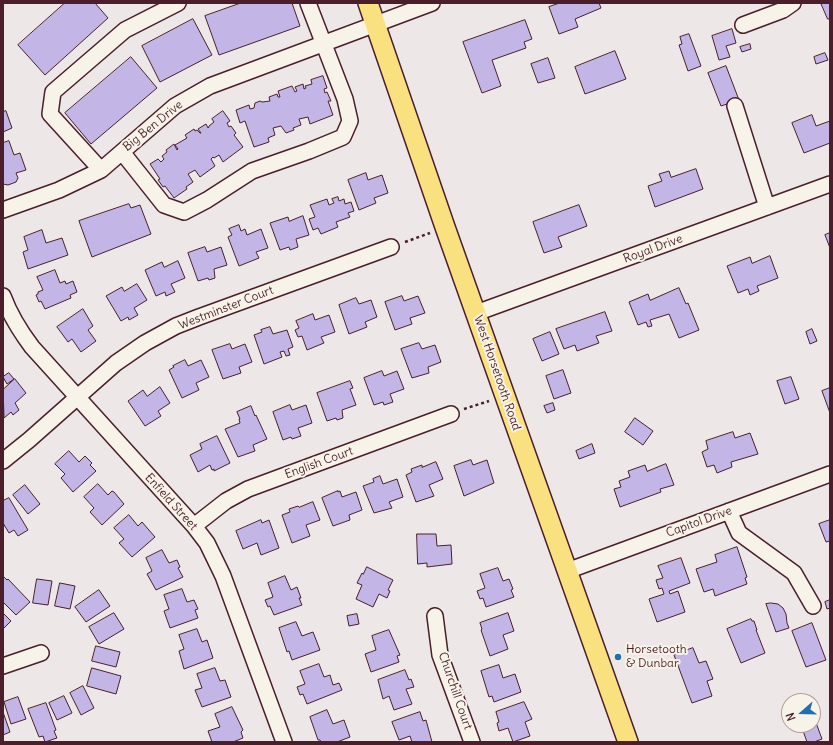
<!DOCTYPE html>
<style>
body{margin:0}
#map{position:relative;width:833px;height:745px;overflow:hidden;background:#ede7e8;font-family:Delius,sans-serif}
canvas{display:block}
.frame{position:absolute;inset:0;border:4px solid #4a1f2b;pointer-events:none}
.north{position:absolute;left:781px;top:693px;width:40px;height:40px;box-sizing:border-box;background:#f7f3e8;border:1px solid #b29e9c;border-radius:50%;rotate:250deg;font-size:11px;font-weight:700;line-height:16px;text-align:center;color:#4a1f2b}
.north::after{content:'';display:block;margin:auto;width:14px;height:18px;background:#1f6fb2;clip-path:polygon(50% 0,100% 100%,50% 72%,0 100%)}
</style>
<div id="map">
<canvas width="833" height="745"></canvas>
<div class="frame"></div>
<div class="north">N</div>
</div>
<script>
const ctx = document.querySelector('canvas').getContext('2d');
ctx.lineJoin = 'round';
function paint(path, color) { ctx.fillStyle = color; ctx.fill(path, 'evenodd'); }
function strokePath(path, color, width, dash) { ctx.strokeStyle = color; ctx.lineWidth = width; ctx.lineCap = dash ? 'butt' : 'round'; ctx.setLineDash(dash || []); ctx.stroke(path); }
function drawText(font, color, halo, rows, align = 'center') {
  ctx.font = font + ' Delius,sans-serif'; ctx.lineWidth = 4; ctx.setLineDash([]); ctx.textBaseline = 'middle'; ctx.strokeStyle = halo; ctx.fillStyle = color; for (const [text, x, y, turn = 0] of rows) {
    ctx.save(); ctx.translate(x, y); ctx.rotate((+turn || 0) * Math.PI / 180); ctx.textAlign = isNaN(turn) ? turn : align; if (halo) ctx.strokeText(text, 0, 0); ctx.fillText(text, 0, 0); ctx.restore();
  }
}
const building = new Path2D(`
 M65,3H95L108,18L45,75L18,45Z
 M241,3H292L300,26L219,55L205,16Z
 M560,3H599L601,8L575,19L578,27L559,34L549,7Z
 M821,3H830V19H828Z
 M193,19L212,55L160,82L142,46Z
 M525,20L532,39L524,42L526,48L492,60L501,86L482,93L463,42Z
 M732,29L736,43L726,46L730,57L719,60L712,36Z
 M689,34L701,66L688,71L679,45L682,44L680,37Z
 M750,44L751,49L742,52L740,47Z
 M615,51L626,79L585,94L575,67Z
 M825,53L828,60L816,64L814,57Z
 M131,57L157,88L91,144L65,113Z
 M548,58L555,78L538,83L531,64Z
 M726,66L739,100L721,106L708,73Z
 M323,76L327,88L324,89L325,93L327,92L331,101H328L333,115L310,124L308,117L299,119L301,125L293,128L294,130L286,133L281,126L273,128L275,135L268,138L269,142L254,147L245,121L240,123L236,110L249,105L250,109L254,108L255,103L260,101L262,102L270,101L269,97L277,94L278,97H280L278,91L292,86L295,92L297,91L295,87L303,84L304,89L306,88L305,86L312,84L311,80Z
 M6,111L12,128L3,132V112Z
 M223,111L230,121L227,123L229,127L231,126L236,133L234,135L243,147L223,162L219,155L214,158L213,157L211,159L215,166L200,177L195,170L188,174L193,182L186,187L187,189L174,198L165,186L163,187L158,180L160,179L150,164L158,159L161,162L164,159L162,156L167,152L166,150L174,144L177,150L178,149L175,145L187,138L185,135L194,129L195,131L197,130L200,133H201L198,129L206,124L208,128L209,127V126L214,122L212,119Z
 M812,115L816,126L830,121V143L804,153L792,123Z
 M9,141L14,155L20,153L26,170L16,173L18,178L16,182L8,185L3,184V143Z
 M696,169L703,189L655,207L648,186L662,181L659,174L669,171L671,177Z
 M366,173L368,180L382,175L388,193L374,198L376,203L359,210L348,180Z
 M338,197L339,201L344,199L345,204L351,202L354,211L348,213L350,217L336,222L338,227L321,234L318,228L313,230L309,219L315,217L310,205L327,199L329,205L334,203L332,199Z
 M129,204L131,208L140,205L151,234L92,257L79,221Z
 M579,205L587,226L558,237L562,247L544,253L533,222Z
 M303,216L309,235L296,239L298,247L290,250L289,247L280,250L270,223L288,217L289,221Z
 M239,225L241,231L245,229L247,235L261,229L268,248L256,252L259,258L239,266L228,237L232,235L229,229Z
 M42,230L46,243L62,238L68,255L28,269L23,252L28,250L24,237Z
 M830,233V248L825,235Z
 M205,247L207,252L221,247L227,265L214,269L215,278L209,280L208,278L198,281L188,253Z
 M770,256L778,278L757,286L759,291L750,295L748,289L738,293L727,266L750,257L752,263Z
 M178,261L185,278L171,284L175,292L166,296L165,292L156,296L145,270L162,262L164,267Z
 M55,270L60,283L65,281L66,284L73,281L77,292L70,295L71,298L45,309L41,301L39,302L36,295L38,294V292L43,290L37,277Z
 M137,284L147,300L134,308L138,315L129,320L128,317L121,321L106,296L122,287L124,291Z
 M679,288L686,304L688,303L699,330L679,338L669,314L650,320L652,326L648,327L646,322L638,325L629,302L648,294L650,300Z
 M402,296L404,301L418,296L425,313L410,318L412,324L395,330L385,302Z
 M356,298L359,304L371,300L377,317L365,322L367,327L349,334L339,305Z
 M83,309L93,326L88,330L96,341L81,352L72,339L68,342L57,327Z
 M605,312L612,331L596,336L599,343L577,351L575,345L564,349L556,329Z
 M313,314L315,320L329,315L335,332L321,337L324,343L307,350L302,336L298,337L295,330L299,328L296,321Z
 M270,327L273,334L287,330L293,347L288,349L290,355L286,356L284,351L280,352L282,357L264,364L254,335L262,332L261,330Z
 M812,329L817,341L810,344L806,332Z
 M550,332L559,354L542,361L533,339Z
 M419,343L422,349L435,345L441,362L428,367L429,373L412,378L401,349Z
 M230,344L232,349L245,344L252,362L239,367L241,373L223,379L212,350Z
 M185,360L188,366L201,360L209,377L196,383L199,390L182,398L169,370L174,367L173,366Z
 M563,370L571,393L554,399L546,376Z
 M382,371L384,376L397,371L404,389L390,394L393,402L384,405L383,402L374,405L364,378Z
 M9,373L14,379L7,384L3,377Z
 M791,377L799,399L785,404L777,381Z
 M15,379L26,393L15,403L19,410L13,415L11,412L4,418L3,387L4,388Z
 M350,381L353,388L350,389L356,405L342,410L343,418L337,420L336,418L327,421L317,393Z
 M160,387L170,403L158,411L161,416L145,426L128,401L143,390L147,396Z
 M830,388V413L822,391Z
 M553,403L555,410L547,413L544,406Z
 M290,405L292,410L306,405L312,423L298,428L301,436L292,439L291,437L283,440L273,412Z
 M251,406L255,416L256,415L267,439L253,445L255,451L238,457L225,429L240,423L239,419H240L237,412Z
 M635,418L653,431L643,445L625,432Z
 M733,432L735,438L750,433L758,454L731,462L732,467L717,473L714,465L707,467L702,452L708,449L706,441Z
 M217,436L230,463L214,471V469L212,470L210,465L198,472L190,455L202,449L200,444Z
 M592,444L595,453L579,459L576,451Z
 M69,451L79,462L85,456L92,463L90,465L96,471L73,492L61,478L65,474L55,464Z
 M471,460L473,465L487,460L494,483L464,496L454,466Z
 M436,462L443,479L429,485L434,496L416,502L406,475L412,472L411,469L422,465V467Z
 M666,464L674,485L660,489L661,492L620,507L614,489L621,487L619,481L630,477L628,471L645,465L647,471Z
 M380,476L383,484L397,479L403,497L389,502L392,508L374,513L363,486L374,482L373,479Z
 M98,484L108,495L112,491L114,492L124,504L102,525L90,512L94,508L84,497Z
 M25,485L40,504L28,514L13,495Z
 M338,491V492L340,491L342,497L356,492L362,510L349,515L350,520L333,526L322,498Z
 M9,498L28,530L18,536L14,530L9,533L3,523V501Z
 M313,502L320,520L306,525L310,536L292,543L282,515L290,512L289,509L298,506L299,507Z
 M129,515L138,526L142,522L155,537L132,557L119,543L124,539L114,528Z
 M261,520L262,523L269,520L279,548L261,555L257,543L243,549L236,531Z
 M830,520V541L826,542L819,524Z
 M417,534H436L437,546L451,545L452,564L427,567V563L418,564Z
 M737,547L747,577L745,578L747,584L715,596L713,589L704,592L696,569L717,562L715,555Z
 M162,550L169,563L177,560L180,567L178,568L183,577L156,590L147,574L152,571L146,558Z
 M681,558L690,583L669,591L670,594L678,591L685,612L657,622L649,599L664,594L662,588L659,589L656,580L663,578L658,566Z
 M367,567L393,580L388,590L390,591L387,598L379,594L373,607L356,599L362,585L357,583L362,573L363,574Z
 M498,568L503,581L509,579L513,589L511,590L514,597L486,607L483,598L480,599L477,591L485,588L480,574Z
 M3,576L7,580L8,579L30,602L16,615L3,602Z
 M285,576L291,590L297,587L301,598H299L302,605L274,615L270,606L268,607L265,600L273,597L268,583Z
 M37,579L52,581L48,605L33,603Z
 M60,583L75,586L70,609L55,606Z
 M182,589L187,602L194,600L198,609L195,610L198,618L170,628L164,611L169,609L164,595Z
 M99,590L110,606L86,622L75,607Z
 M830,600V608L827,609L825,602Z
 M771,603L778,604L783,608L786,614L787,623L789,628L776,632L766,604Z
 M3,613L11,621L3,629Z
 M114,613L124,629L99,644L89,627Z
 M508,613L514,631L503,635L508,649L490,656L481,630L482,629L480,623Z
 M357,614L359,624L349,626L347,616Z
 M751,619L752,621H754L757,630H756L765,653L741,663L727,629Z
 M296,622L302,636L313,632L320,650L292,660L289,651L287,652L279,628Z
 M812,623L826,660L806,667L792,631Z
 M197,629L202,642L207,640L213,658L184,669L179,651L184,649L179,635Z
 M389,630L400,655L397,656L399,662L371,672L365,654L376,650L372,636Z
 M96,646L120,652L116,667L92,661Z
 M693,648L699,663L706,661L713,679L707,681L712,696L692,703L674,655Z
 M319,664L324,677L330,675L333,685L339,683L342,690L307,704L303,694L300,695L297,687L305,684L300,671Z
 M499,665L503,678L515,674L521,692L494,702L492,696L489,697L481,671Z
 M92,668L121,676L116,694L87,686Z
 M215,668L220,681L225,680L231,697L202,707L195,690L202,688L197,674Z
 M405,670L409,680L411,679L414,687L406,689L412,704L394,710L389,696L383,699L378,680Z
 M83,686L94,708L81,715L70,693Z
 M64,696L72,713L57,720L49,703Z
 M18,697L26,719L11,724L4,702Z
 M524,702L532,719L525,722L530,736L513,742L508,728L499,731L497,723L499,722L496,712Z
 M46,703L56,730L54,731L57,738L45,742L43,736L39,737L28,709Z
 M232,707L243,730L241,732L243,738L233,742H212L208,731L220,727L215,714Z
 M327,710L333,724L344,720L350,737L337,742H321L320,740H318L310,717Z
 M3,712L10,732L3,735Z
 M420,712L423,721L426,720L432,742H412L410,736L399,740L392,722Z
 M815,720L822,739L814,742H807L801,725H813V721Z`);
const path = new Path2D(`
 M405,242L430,233
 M464,409L489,401`);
const minor = new Path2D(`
 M743,25L783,10L793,3
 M735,106L767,207
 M122,152L164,205L184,212L207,200L252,171L309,151L343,137L350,121L345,99L308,3
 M101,170L50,114L53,92L125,30L178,3
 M3,210L59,190L101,170L175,106L210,86L432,3
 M3,296C10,315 20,331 32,347L194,526L207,543L223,576L284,742
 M476,313L830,184
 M3,461L29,440L116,363L145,343L176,326L199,317L391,247
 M729,511L739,533L794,573L813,606
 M194,526L226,501L248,489L451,414
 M567,571L830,474
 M435,616L440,655L472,742
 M3,666L41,653`);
const major = new Path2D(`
 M368,3L445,227L628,742`);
const markers = [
 [618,657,4,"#1f6fb2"]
];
const streetNames = [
 ["Big Ben Drive",153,126,-39],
 ["Royal Drive",653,249,-20],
 ["Westminster Court",226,308,-21],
 ["West Horsetooth Road",497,373,71],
 ["English Court",319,463,-20],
 ["Enfield Street",171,502,48],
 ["Capitol Drive",699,522,-20],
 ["Churchill Court",455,691,71]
];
const poiNames = [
 ["Horsetooth",626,650],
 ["& Dunbar",626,664]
];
paint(building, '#c3b6e7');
strokePath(building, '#4a1f2b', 1);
strokePath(minor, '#4a1f2b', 18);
strokePath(major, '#4a1f2b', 22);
strokePath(path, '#4a1f2b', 2.5, [3, 3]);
strokePath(minor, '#f7f3e8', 15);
strokePath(major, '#fae180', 19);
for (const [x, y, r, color] of markers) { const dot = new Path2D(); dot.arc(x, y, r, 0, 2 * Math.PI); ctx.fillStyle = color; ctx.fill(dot); strokePath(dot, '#f7f3e8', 1.5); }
drawText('12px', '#4a1f2b', '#f7f3e8', streetNames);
drawText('12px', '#4a1f2b', '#f7f3e8', poiNames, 'left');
</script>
